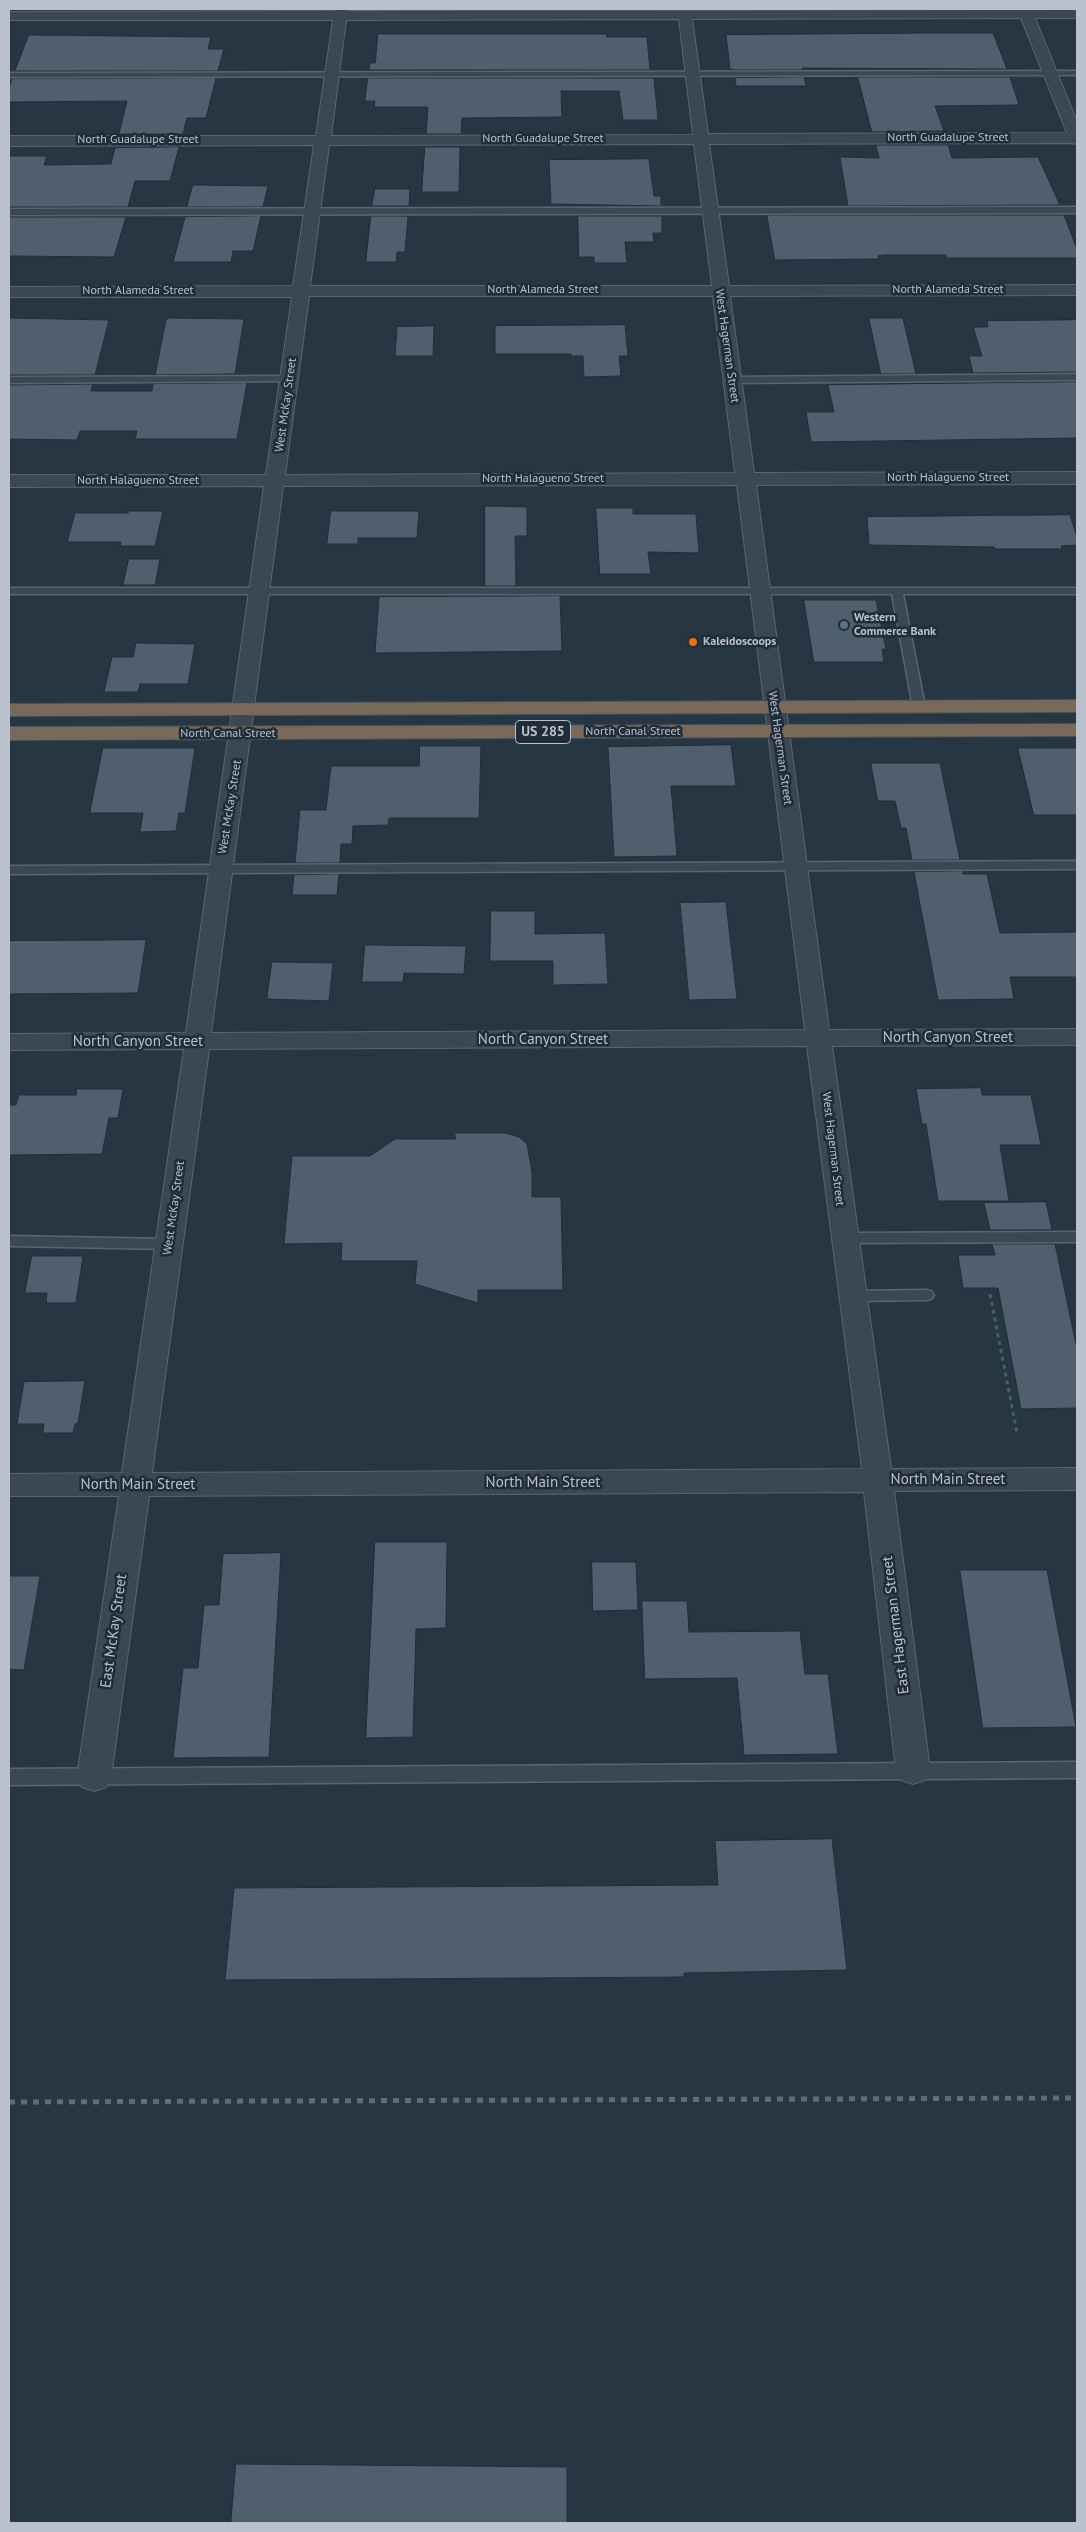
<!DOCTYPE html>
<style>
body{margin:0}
#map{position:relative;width:1086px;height:2532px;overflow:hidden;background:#273643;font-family:"PT Sans",sans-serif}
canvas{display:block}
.frame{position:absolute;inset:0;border:10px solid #b9c2cc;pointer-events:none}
</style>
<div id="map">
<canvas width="1086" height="2532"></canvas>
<div class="frame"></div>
</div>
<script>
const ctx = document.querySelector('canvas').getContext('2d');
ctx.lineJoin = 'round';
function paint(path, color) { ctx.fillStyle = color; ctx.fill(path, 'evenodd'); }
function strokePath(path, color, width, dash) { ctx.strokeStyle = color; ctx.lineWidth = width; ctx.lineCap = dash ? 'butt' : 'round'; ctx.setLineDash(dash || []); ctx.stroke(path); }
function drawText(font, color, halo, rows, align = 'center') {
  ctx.font = font + ' "PT Sans",sans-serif'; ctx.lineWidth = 5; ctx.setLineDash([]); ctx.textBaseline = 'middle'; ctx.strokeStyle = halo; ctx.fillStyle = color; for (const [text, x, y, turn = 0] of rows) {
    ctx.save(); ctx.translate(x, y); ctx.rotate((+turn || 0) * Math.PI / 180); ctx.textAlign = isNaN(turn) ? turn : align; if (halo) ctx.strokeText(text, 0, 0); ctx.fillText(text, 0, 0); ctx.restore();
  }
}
const building = new Path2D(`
 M930,33H993L1007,69L802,68V70H734L730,69L726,35Z
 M378,34H606L607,37H647L650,70H369L370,63H375Z
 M29,35L211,37L208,49H224L218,71H15Z
 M804,77L806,86H736L735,78Z
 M858,77H1010L1019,105L935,106L944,131L872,132Z
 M216,78L206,118H187L183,134H119L127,101L9,102V88L12,79Z
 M368,78H654L658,120H623L619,91H561L562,117L462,118L461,134H426L428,107H374L375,101H365Z
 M876,145H948L952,158L1038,157L1060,205L848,206L840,157L879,158Z
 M179,147L170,181H135L128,207H9V156H47L44,165L111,164L115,148Z
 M425,147H460L459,192H422Z
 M649,159L654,196H661V206L551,204L549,160Z
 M193,185L268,186L263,207H187Z
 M375,189H410L409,206H372Z
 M767,215H1064L1077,249V258H947L946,255H884L878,256L879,259L775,260Z
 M261,216L253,251H233L231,262H173L185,217Z
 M371,216H408L405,252H397L396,262H366Z
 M578,216H662V233H653L654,242H625L627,263H594V257H579Z
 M9,217H126L114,257L9,256Z
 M9,318L109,320L95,375H9Z
 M169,318L244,319L235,374L155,375L166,320Z
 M869,318H903L916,374H881Z
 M1077,320V372L973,373L969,356H982L973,327H988L987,321Z
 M625,325L628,356H619L621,376L584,377L583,356H571V354H495V326Z
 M434,326L433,356H395L397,327Z
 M1077,382V438L811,442L806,412H834L828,385Z
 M247,383L237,439H135L137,431H80L77,440L9,439V385L93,384L91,391H152L153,384Z
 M485,506L527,507V536H515L516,586H485Z
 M596,508H633V514H696L699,553L648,552L651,574H600Z
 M128,511H163L155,546H120L121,542H67L75,513H128Z
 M331,511H419L417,538H358V544H327Z
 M1070,515L1077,537V545L1061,546L1062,549H995L994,547L869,545L867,517Z
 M129,559H160L155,585H123Z
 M560,596L562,651L375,653L379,597Z
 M804,600H876L886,649H882L884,662H814Z
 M136,643L195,644L188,684H140L138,692H104L112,657H133Z
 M731,745L736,786H671L677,856L614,857L608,747Z
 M420,746H481L479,818H389L388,825L353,826L352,844H341L340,863H295L300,810H326L331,766H419Z
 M103,748H195L185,813H179L176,831L140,832L143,813H90Z
 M1018,748H1077V815H1034Z
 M871,763H940L960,860H912L906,828H901L895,801H878Z
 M963,871V874H987L1000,933L1077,932V977H1010L1014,999L938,1000L914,872Z
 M339,874L337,895H292L294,875Z
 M726,902L737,999L689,1000L680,903Z
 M491,911H535V934L605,933L608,984L553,985V961H490Z
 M146,940L138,993L9,994V941Z
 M365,945L466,946L464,974L404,973L403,982H362Z
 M272,962L333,963L329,1001L267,999Z
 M981,1088L982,1095H1031L1041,1145H1000L1009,1201H938L926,1124H922L916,1089Z
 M77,1089H123L118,1118H109L102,1154L9,1155V1105H16L19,1095H76Z
 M455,1133H505L519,1137L527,1144L532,1172V1197H561L563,1290H478V1303L415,1284L417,1261H341L342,1243L284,1244L292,1156H370L395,1139H455Z
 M1046,1202L1052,1230H990L984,1203Z
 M992,1244H1055L1077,1349V1408L1021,1409L998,1288H963L958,1255H995Z
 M32,1256H83L76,1303H46L47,1293H25Z
 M85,1381L78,1423L75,1424L73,1433H43L44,1424H17L24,1382Z
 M375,1542H447L446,1628L416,1629L413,1737L366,1738Z
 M281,1553L269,1757L173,1758L183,1668H198L204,1605H219L223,1554Z
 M592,1562H636L638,1610L593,1611Z
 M960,1570H1047L1076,1727L983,1728Z
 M9,1576H40L24,1670L9,1669Z
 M642,1601H687L689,1632L800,1631L805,1674H828L838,1754L744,1755L737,1678L645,1679Z
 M832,1839L847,1970L684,1973V1977L225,1980L234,1888L718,1885L715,1841Z
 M236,2464L567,2467V2523H231Z`);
const path = new Path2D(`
 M990,1294L1017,1433`);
const lane = new Path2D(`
 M1077,71V75L9,77V73Z
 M1077,207V213L9,215V209Z
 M1077,374V380L732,383L727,380L732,377Z
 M290,376L293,377V381L9,383V377Z
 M9,588H1077V594H903L925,707L919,711L913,707L892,594H9Z
 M1077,861V869L9,874V866Z
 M1077,1232V1242L844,1243L837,1238L844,1233Z
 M9,1236L168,1239L175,1244L168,1249L9,1246Z
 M926,1290L931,1291L934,1295L931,1299L926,1300L852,1301L847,1300L844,1296L847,1292L852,1291Z
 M1077,1762V1778L9,1785V1769Z`);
const street = new Path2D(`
 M334,9H348V11L1077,10V18H1035L1077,122V144L1071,143L709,144L729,286L1077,285V295L730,296L754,473L1077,472V484L756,485L829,1030L1077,1029V1045L832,1046L891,1469L1077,1468V1490L894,1491L930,1770L925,1780L913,1784L901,1780L896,1770L864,1492L149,1496L111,1777L106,1787L94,1791L82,1787L77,1777L119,1496H9V1474L122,1473L184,1049L9,1050V1034L186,1033L264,486L9,487V475H266L292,297H9V287L293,286L314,145L9,146V136H316L333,20H9V12L334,11ZM1021,18L1067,133L708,134L692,19ZM679,19L693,135L331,136L346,20ZM694,144L712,286H310L329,145ZM309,296H713L735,473L285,475ZM737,485L805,1030L211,1033L283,486ZM807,1046L862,1469L152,1473L209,1049Z`);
const highway = new Path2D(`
 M1077,700V712L9,716V704Z
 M1077,724V736L9,740V727Z`);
const rail = new Path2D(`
 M9,2102L1077,2098`);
const markers = [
 [844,625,5,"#5c6f8a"],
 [693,642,5,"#e8710a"]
];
const farStreetnames = [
 ["North Guadalupe Street",948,138],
 ["North Guadalupe Street",543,139],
 ["North Guadalupe Street",138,140],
 ["North Alameda Street",543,290],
 ["North Alameda Street",948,290],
 ["North Alameda Street",138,291],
 ["West Hagerman Street",727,346,82],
 ["West McKay Street",286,405,-82],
 ["North Halagueno Street",948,478],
 ["North Halagueno Street",543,479],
 ["North Halagueno Street",138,481],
 ["North Canal Street",633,732],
 ["North Canal Street",228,734],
 ["West Hagerman Street",780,748,82],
 ["West McKay Street",230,807,-81],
 ["West Hagerman Street",833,1149,83],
 ["West McKay Street",174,1208,-82]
];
const farPoinames = [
 ["Western",854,618],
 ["Commerce Bank",854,632],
 ["Kaleidoscoops",703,642]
];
const shields = [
 [543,732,55]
];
const shieldNames = [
 ["US 285",543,732]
];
const streetNames = [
 ["North Canyon Street",948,1038],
 ["North Canyon Street",543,1040],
 ["North Canyon Street",138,1042],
 ["North Main Street",948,1480],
 ["North Main Street",543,1483],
 ["North Main Street",138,1485],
 ["East Hagerman Street",896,1625,-97],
 ["East McKay Street",114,1631,-82]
];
paint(building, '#505f6e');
strokePath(building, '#222e3a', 1);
strokePath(lane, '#5a6570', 3);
strokePath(street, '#5a6570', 2);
strokePath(highway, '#46525d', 2);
strokePath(path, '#476060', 3, [4, 4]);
paint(lane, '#3b4753');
paint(street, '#3b4753');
paint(highway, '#796958');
strokePath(rail, '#5d6c79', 5, [6, 6]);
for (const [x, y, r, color] of markers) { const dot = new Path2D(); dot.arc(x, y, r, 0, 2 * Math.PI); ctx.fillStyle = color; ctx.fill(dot); strokePath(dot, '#202c38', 2); }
drawText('12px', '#b9c2cc', '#202c38', farStreetnames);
drawText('bold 12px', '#b9c2cc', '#202c38', farPoinames, 'left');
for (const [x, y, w] of shields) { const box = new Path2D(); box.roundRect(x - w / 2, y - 11.5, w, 23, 4); ctx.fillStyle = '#202c38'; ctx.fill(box); strokePath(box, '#b9c2cc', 1); }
drawText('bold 14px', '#b9c2cc', null, shieldNames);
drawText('15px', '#b9c2cc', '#202c38', streetNames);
</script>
